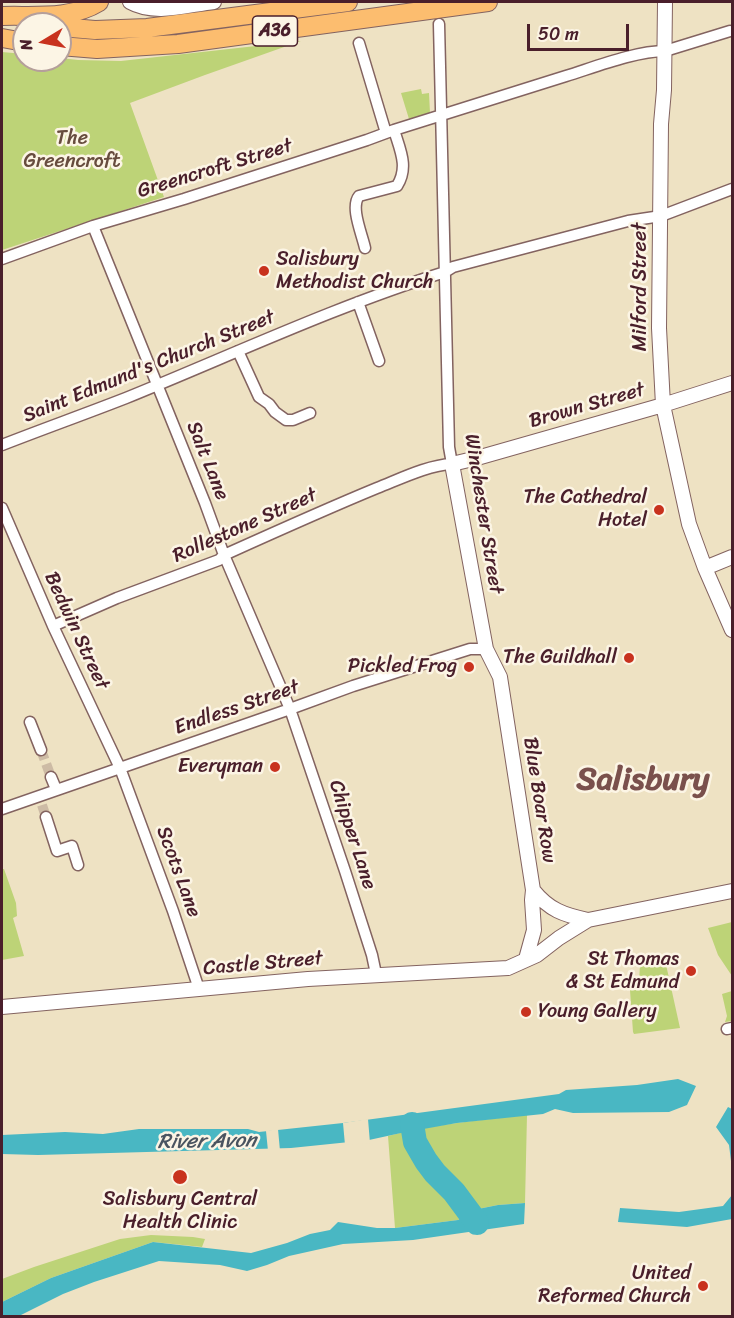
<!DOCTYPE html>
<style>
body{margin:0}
#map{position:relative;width:734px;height:1318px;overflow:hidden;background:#eee2c3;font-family:Sriracha,sans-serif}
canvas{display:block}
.frame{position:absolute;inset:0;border:3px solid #4a1f2b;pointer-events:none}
.north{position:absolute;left:12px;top:12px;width:60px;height:60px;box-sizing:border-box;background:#fcf5e5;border:2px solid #b59f9b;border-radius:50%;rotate:260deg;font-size:16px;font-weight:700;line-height:24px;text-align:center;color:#4a1f2b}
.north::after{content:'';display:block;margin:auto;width:21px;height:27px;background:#c8321e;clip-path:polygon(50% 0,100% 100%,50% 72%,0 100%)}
.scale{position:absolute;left:527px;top:24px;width:102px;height:27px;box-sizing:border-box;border:3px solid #4a1f2b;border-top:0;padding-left:8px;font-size:18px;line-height:21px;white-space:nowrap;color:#4a1f2b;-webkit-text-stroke:4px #fcf5e5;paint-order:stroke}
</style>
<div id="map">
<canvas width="734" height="1318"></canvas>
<div class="frame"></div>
<div class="north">N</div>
<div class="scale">50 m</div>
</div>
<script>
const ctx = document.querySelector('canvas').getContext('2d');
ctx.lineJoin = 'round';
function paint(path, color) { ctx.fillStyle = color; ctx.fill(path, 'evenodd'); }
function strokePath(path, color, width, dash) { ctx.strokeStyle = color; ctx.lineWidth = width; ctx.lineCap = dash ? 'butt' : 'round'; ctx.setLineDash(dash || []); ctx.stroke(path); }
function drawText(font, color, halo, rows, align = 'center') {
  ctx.font = font + ' Sriracha,sans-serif'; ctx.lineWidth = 5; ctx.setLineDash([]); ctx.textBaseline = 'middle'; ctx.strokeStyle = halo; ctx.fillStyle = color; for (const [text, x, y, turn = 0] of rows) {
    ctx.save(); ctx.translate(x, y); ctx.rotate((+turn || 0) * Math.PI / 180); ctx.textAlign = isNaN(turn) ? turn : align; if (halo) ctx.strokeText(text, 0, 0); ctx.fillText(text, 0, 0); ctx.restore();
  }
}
const green = new Path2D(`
 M301,41L205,75L130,103L164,197L2,250V52L24,54V60H60V58L78,60L121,61Z
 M421,89L422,94L429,93L430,113L409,119L401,93Z
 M2,869H4L16,903L17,916L13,918L24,956L2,960Z
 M732,922V976L718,955L708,928Z
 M665,960L680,1028L634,1034L633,1032L630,990L633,988L632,982H639L640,965Z
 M732,991V1021L725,1022L727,1016L722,994Z
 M527,1115L525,1203L498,1205L478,1209L458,1220L395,1228L388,1136C433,1124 481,1120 527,1115Z
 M151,1235L193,1237L205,1239L202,1247L153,1242L51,1278L2,1302V1279L34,1267L120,1239Z`);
const water = new Path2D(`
 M678,1079L696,1086L687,1105L669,1112L573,1113L555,1109L543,1114L457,1123L401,1133L369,1140L291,1148L38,1155L2,1154V1135L65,1132L103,1134L139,1129H248L259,1132L343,1123L559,1094L566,1090L637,1085Z
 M728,1107L732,1109V1169L729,1145L716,1127Z
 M732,1195V1219L687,1227L618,1222L620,1208L679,1212L723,1206Z
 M525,1203L524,1224L413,1240L343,1244L289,1256L267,1265L247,1271L220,1265L159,1261L94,1282L63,1294L19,1316H2V1302L51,1278L153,1242L251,1253L287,1243L310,1234L330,1230L338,1222L377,1228H395L458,1220L478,1209L498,1205Z`);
const pier = new Path2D(`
 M368,1119L370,1143L345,1145L343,1123Z
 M278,1129L280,1151H268L266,1131Z`);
const river = new Path2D(`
 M412,1124L415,1142L426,1161L435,1173L454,1192L477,1223`);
const minorTunnel = new Path2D(`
 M41,750L51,777
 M42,805L46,817`);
const minor = new Path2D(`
 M359,43L386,133
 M93,226L205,503L224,555L290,709L345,871L372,955L376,974
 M365,248C362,234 350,207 359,196L397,186C409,167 400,150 394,130
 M2,259L93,226L184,199L367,140L394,130C452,112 509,94 566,76C595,67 636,51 665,51L730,31
 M358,302L379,361
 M238,351L259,397L269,404L275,412L286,420H293L310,413
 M2,445C43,429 85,414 126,398C232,355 336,306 445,272L453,267L628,221L661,216L732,189
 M2,508L53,626L120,768L173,911L199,989
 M53,626L117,598L219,560L224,555C275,532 326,509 377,488C400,479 428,465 452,464L449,447L439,24
 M30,722L41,750
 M51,777L56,789
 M2,809L290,709L353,686L470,649H486
 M46,817L57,851L72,846L78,865
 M727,1029L732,1028`);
const tertiary = new Path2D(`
 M130,2C155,16 187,5 214,2
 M665,2L664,90L661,124L659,328L663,405L689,524L705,568L732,630
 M705,568L732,557
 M533,890C549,910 564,915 588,920
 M526,959L534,930L532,900L533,890L500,677L486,649L452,464L477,458L663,405L732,383
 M2,1007L308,979L508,968L537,955L559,938L588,920L732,891`);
const trunk = new Path2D(`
 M2,16C34,15 70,20 99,2
 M60,27L95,30L147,28L348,2
 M2,38L24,42
 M60,46L97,49L178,44L488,2`);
const markers = [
 [264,271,6,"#c8321e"],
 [659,510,6,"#c8321e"],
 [629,658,6,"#c8321e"],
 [469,667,6,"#c8321e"],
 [275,767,6,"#c8321e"],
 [691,971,6,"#c8321e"],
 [526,1012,6,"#c8321e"],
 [180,1177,8,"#c8321e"],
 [703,1286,6,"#c8321e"]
];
const shields = [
 [275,31,45]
];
const shieldNames = [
 ["A36",275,31]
];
const parkNames = [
 ["The",72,139],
 ["Greencroft",72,162]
];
const streetNames = [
 ["Greencroft Street",215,169,-17],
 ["Milford Street",641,287,-90],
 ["Saint Edmund's Church Street",149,367,-22],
 ["Brown Street",587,406,-16],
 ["Salt Lane",207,461,68],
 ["Winchester Street",483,514,81],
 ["Rollestone Street",245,526,-24],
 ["Bedwin Street",76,631,65],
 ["Endless Street",237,708,-19],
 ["Blue Boar Row",539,800,81],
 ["Chipper Lane",352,835,72],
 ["Scots Lane",178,872,70],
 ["Castle Street",263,964,-5]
];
const poiNames = [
 ["Salisbury",276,260,"left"],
 ["Methodist Church",276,283,"left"],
 ["The Cathedral",647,498],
 ["Hotel",647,521],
 ["The Guildhall",617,658],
 ["Pickled Frog",457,667],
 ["Everyman",263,767],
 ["St Thomas",679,960],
 ["& St Edmund",679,983],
 ["Young Gallery",538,1012,"left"],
 ["Salisbury Central",180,1200,"center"],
 ["Health Clinic",180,1223,"center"],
 ["United",691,1274],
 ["Reformed Church",691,1297]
];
const waterNames = [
 ["River Avon",207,1142,-1]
];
const townNames = [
 ["Salisbury",643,781]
];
paint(green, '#bdd377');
paint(water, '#49b7c3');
paint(pier, '#eee2c3');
strokePath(river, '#49b7c3', 24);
strokePath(minorTunnel, '#cdbba5', 10, [10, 5]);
strokePath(minor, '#836360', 13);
strokePath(tertiary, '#836360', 16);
strokePath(trunk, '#836360', 20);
strokePath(minor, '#fff', 10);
strokePath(tertiary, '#fff', 14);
strokePath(trunk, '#fcbd6f', 18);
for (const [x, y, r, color] of markers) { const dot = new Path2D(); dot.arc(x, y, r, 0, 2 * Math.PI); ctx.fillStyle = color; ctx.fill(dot); strokePath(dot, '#fcf5e5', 2); }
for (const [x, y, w] of shields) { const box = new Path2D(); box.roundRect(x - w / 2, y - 15, w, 30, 4.5); ctx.fillStyle = '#fcf5e5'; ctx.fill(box); strokePath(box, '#4a1f2b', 1.5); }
drawText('bold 18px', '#4a1f2b', null, shieldNames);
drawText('20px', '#674c3e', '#fcf5e5', parkNames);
drawText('20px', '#4a1f2b', '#fcf5e5', streetNames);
drawText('20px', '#4a1f2b', '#fcf5e5', poiNames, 'right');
drawText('italic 21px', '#4a5460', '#fcf5e5', waterNames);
drawText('bold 32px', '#7a504c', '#fcf5e5', townNames);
</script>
